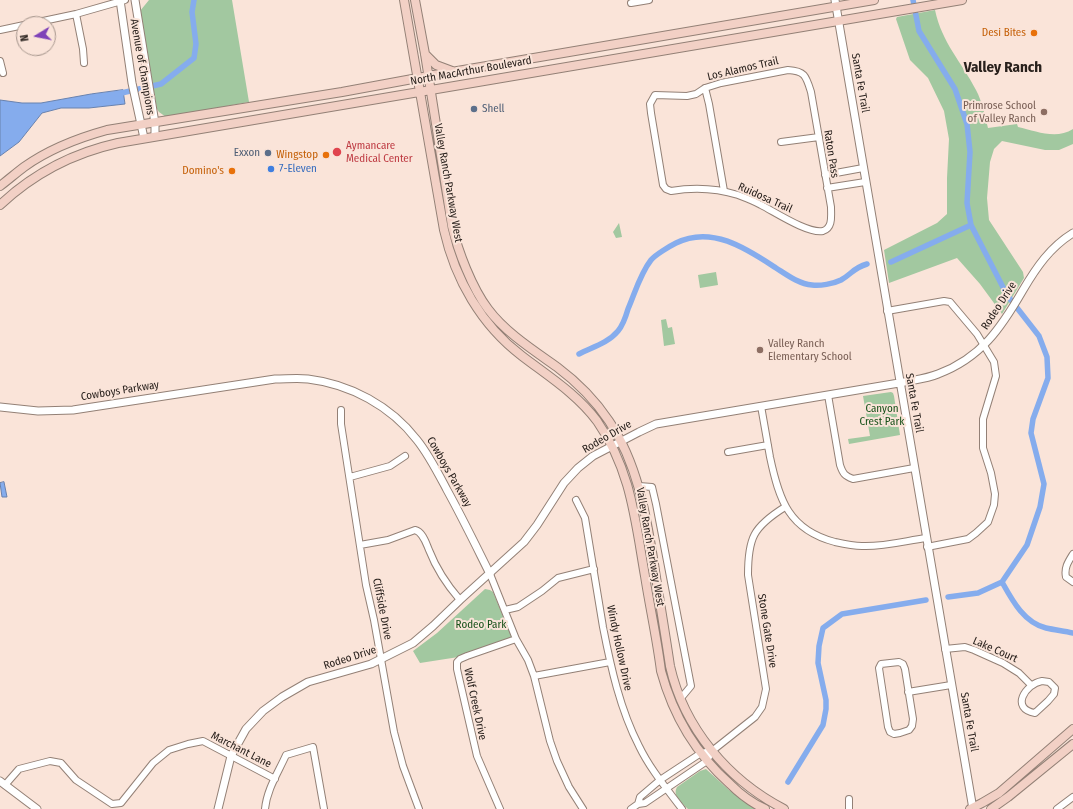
<!DOCTYPE html>
<style>
body{margin:0}
#map{position:relative;width:1073px;height:809px;overflow:hidden;background:#fae4d9;font-family:"Fira Sans Condensed",sans-serif}
canvas{display:block}
.north{position:absolute;left:16px;top:16px;width:40px;height:40px;box-sizing:border-box;background:#fae4d9;border:1px solid #a6968d;border-radius:50%;rotate:260deg;font-size:11px;font-weight:700;line-height:16px;text-align:center;color:#28201c}
.north::after{content:'';display:block;margin:auto;width:14px;height:18px;background:#7f42b8;clip-path:polygon(50% 0,100% 100%,50% 72%,0 100%)}
</style>
<div id="map">
<canvas width="1073" height="809"></canvas>
<div class="north">N</div>
</div>
<script>
const ctx = document.querySelector('canvas').getContext('2d');
ctx.lineJoin = 'round';
function paint(path, color) { ctx.fillStyle = color; ctx.fill(path, 'evenodd'); }
function strokePath(path, color, width, dash) { ctx.strokeStyle = color; ctx.lineWidth = width; ctx.lineCap = dash ? 'butt' : 'round'; ctx.setLineDash(dash || []); ctx.stroke(path); }
function drawText(font, color, halo, rows, align = 'center') {
  ctx.font = font + ' "Fira Sans Condensed",sans-serif'; ctx.lineWidth = 4; ctx.setLineDash([]); ctx.textBaseline = 'middle'; ctx.strokeStyle = halo; ctx.fillStyle = color; for (const [text, x, y, turn = 0] of rows) {
    ctx.save(); ctx.translate(x, y); ctx.rotate((+turn || 0) * Math.PI / 180); ctx.textAlign = isNaN(turn) ? turn : align; if (halo) ctx.strokeText(text, 0, 0); ctx.fillText(text, 0, 0); ctx.restore();
  }
}
const green = new Path2D(`
 M149,0H232L249,102L166,117L159,112L157,109L140,11Z
 M935,10C942,43 961,61 976,90C982,101 985,116 988,128L1017,124L1018,127C1036,131 1056,140 1073,129V144L1059,150H1045L1002,141L994,149L990,162L987,198L989,220L1023,272L1024,278L1002,314L980,284L957,258L889,283L884,250L937,223L947,214V178L949,139L944,111L928,78L910,60L896,19L897,17Z
 M619,223L622,237L616,238L613,232Z
 M716,272L718,285L700,288L698,275Z
 M666,319L668,328L672,327L675,344L664,346L661,320Z
 M891,392L893,393L894,396L900,435L849,444L848,439L870,436L863,396Z
 M485,589L490,590L493,592L512,638L465,656L420,663L413,651L437,633Z
 M706,769L729,790L757,809H688C682,803 672,796 677,787L700,771Z`);
const water = new Path2D(`
 M123,90L125,104L89,108H61L42,113L19,142L0,156V100L22,103H41L91,94Z
 M4,482L7,497H2L0,483Z`);
const canal = new Path2D(`
 M913,0L919,31L955,89L967,124L970,152L967,203L971,225L1007,295L1039,336L1047,357L1048,378L1033,419L1031,433L1044,484L1040,507L1027,545L1002,582L978,593L948,597
 M117,94L161,84L194,58L196,44L192,12L194,0
 M891,262L971,225
 M579,354C593,347 608,343 618,331C623,325 626,316 628,309C635,293 640,274 651,260C655,255 670,246 676,243C712,225 747,249 776,268C787,275 799,284 812,285C820,286 833,284 841,280C852,274 853,268 867,264
 M1002,582C1012,600 1024,623 1046,628C1055,630 1064,631 1073,633
 M788,782L823,725L826,709V700L818,663L819,646L823,628L842,614L926,600`);
const minor = new Path2D(`
 M631,3L649,0
 M76,14L83,49L84,63
 M29,24L76,14L125,0
 M0,30L24,25
 M0,61L3,73
 M788,70C805,71 806,76 811,92L831,207C831,216 833,228 823,231C808,234 775,212 761,205C754,201 746,198 738,195C716,188 694,187 671,191L666,189L663,185L651,113L650,104L655,95L687,96L696,94L705,88L721,83Z
 M705,88L709,104L724,191
 M781,142L819,137
 M825,175L863,168
 M827,188L865,182
 M887,311L944,301L950,302L977,334L994,362L996,376L983,419V448L991,473L995,494L994,505L988,522L976,533L968,539L927,547
 M828,395L840,465C843,474 845,476 853,479L914,468
 M761,406C764,423 767,440 770,457C779,500 789,530 835,542C844,544 854,546 862,546C883,547 905,541 926,538
 M341,410V424L366,585L374,620L394,732L403,766L419,809
 M728,452L768,445
 M350,477L390,466L405,456
 M639,486L652,487L656,504L691,686L681,698
 M576,500L585,518C591,554 597,590 603,627C611,668 620,709 639,746C650,769 667,789 682,809
 M360,545L388,540L415,530C423,532 426,543 429,550C436,568 447,585 460,600
 M1073,554C1068,562 1064,568 1066,577L1073,582
 M490,574L516,639L528,660L534,676L550,741L557,761L569,787L583,809
 M505,610L518,607L542,591L558,578L594,569
 M945,649L965,647L974,650L1003,663L1019,673L1031,685
 M899,662L903,664L905,669L913,719L912,726L909,730L900,733L894,734L890,732L888,727L879,668L881,664Z
 M534,676L610,662
 M1042,681L1049,682L1055,688L1054,694L1048,701L1035,713C1010,709 1025,684 1042,681Z
 M908,692L951,685
 M5,785L19,769L50,761L61,763L76,780L112,804L121,803L153,763L169,750L188,744L203,741L275,779
 M849,799V809
 M638,804L640,797L660,780L701,753L712,751
 M265,809C267,789 278,773 286,755L313,747L324,809
 M500,809L477,756L457,669V662L460,659L467,656L516,639
 M631,809L638,804L645,803L701,765L707,761L712,751L755,717L762,707L766,689L748,575C748,538 753,527 785,507
 M1057,809L1073,797`);
const tertiary = new Path2D(`
 M120,0L132,83L144,138
 M135,0L155,123V136
 M835,0L973,809
 M0,407L38,411L73,410L275,379C286,379 298,378 308,379C350,384 391,406 417,440C429,455 438,473 447,490C462,517 476,546 490,574
 M0,781L37,809
 M218,809L231,756L246,729L263,711L282,697L308,682L371,664L413,643L433,626L460,600L524,542L537,525L564,483L578,468L593,456L639,432L656,424L899,383C912,380 926,379 938,374C981,358 1001,328 1023,290C1036,268 1050,247 1073,233`);
const secondary = new Path2D(`
 M404,0L444,230C455,279 481,325 522,356C548,376 577,394 597,421C631,470 635,519 645,576C650,608 657,639 661,671C673,715 696,754 730,784C740,794 752,803 765,809
 M415,0L425,54L452,226C458,251 472,288 488,309C505,332 533,350 557,367C577,382 595,400 609,421C638,464 646,515 654,564C659,598 665,632 670,666C684,728 728,780 784,809
 M425,54L436,65L452,71
 M0,186C8,180 16,173 24,167C49,149 78,138 107,130L342,92L434,75L874,0
 M0,205C33,174 73,153 118,143L962,0
 M970,809L982,803L999,793L1073,729
 M991,809L1008,797L1073,744`);
const markers = [
 [1034,33,4,"#e8710a"],
 [474,109,4,"#5c6f8a"],
 [1044,112,4,"#8d6e63"],
 [337,152,5,"#e0444e"],
 [268,153,4,"#5c6f8a"],
 [326,155,4,"#e8710a"],
 [271,169,4,"#3f7fe0"],
 [232,171,4,"#e8710a"],
 [760,350,4,"#8d6e63"]
];
const foodNames = [
 ["Desi Bites",1026,33],
 ["Wingstop",318,155],
 ["Domino's",224,171]
];
const streetNames = [
 ["Avenue of Champions",142,67,80],
 ["Los Alamos Trail",743,69,-13],
 ["North MacArthur Boulevard",471,71,-10],
 ["Santa Fe Trail",860,83,80],
 ["Raton Pass",831,154,81],
 ["Valley Ranch Parkway West",448,183,80],
 ["Ruidosa Trail",765,198,24],
 ["Rodeo Drive",999,306,-57],
 ["Cowboys Parkway",120,391,-9],
 ["Santa Fe Trail",914,403,80],
 ["Rodeo Drive",607,437,-30],
 ["Cowboys Parkway",449,472,60],
 ["Valley Ranch Parkway West",650,547,80],
 ["Cliffside Drive",382,609,79],
 ["Stone Gate Drive",767,631,81],
 ["Windy Hollow Drive",619,648,78],
 ["Lake Court",995,650,24],
 ["Rodeo Drive",350,658,-18],
 ["Wolf Creek Drive",475,704,78],
 ["Santa Fe Trail",969,722,80],
 ["Marchant Lane",241,750,27]
];
const educationNames = [
 ["Primrose School",1036,106],
 ["of Valley Ranch",1036,119],
 ["Valley Ranch",768,344,"left"],
 ["Elementary School",768,357,"left"]
];
const serviceNames = [
 ["Shell",482,109],
 ["Exxon",260,153,"right"]
];
const healthNames = [
 ["Aymancare",346,146],
 ["Medical Center",346,159]
];
const shopNames = [
 ["7-Eleven",279,169]
];
const parkNames = [
 ["Canyon",882,409],
 ["Crest Park",882,422],
 ["Rodeo Park",481,625]
];
const districtNames = [
 ["Valley Ranch",1003,68]
];
paint(green, '#a2c8a0');
paint(water, '#85aced');
strokePath(water, '#6982ae', 1);
strokePath(canal, '#85aced', 5.5);
strokePath(minor, '#938076', 8);
strokePath(tertiary, '#938076', 9);
strokePath(secondary, '#938076', 10);
strokePath(minor, '#fff', 6);
strokePath(tertiary, '#fff', 7);
strokePath(secondary, '#f2d0c5', 8);
for (const [x, y, r, color] of markers) { const dot = new Path2D(); dot.arc(x, y, r, 0, 2 * Math.PI); ctx.fillStyle = color; ctx.fill(dot); strokePath(dot, '#fae4d9', 1.5); }
drawText('11px', '#c56008', '#fae4d9', foodNames, 'right');
drawText('11px', '#28201c', '#fae4d9', streetNames);
drawText('11px', '#785e54', '#fae4d9', educationNames, 'right');
drawText('11px', '#4e5e75', '#fae4d9', serviceNames, 'left');
drawText('11px', '#be3a42', '#fae4d9', healthNames, 'left');
drawText('11px', '#366cbe', '#fae4d9', shopNames, 'left');
drawText('11px', '#155018', '#fae4d9', parkNames);
drawText('bold 15px', '#28201c', '#fae4d9', districtNames);
</script>
